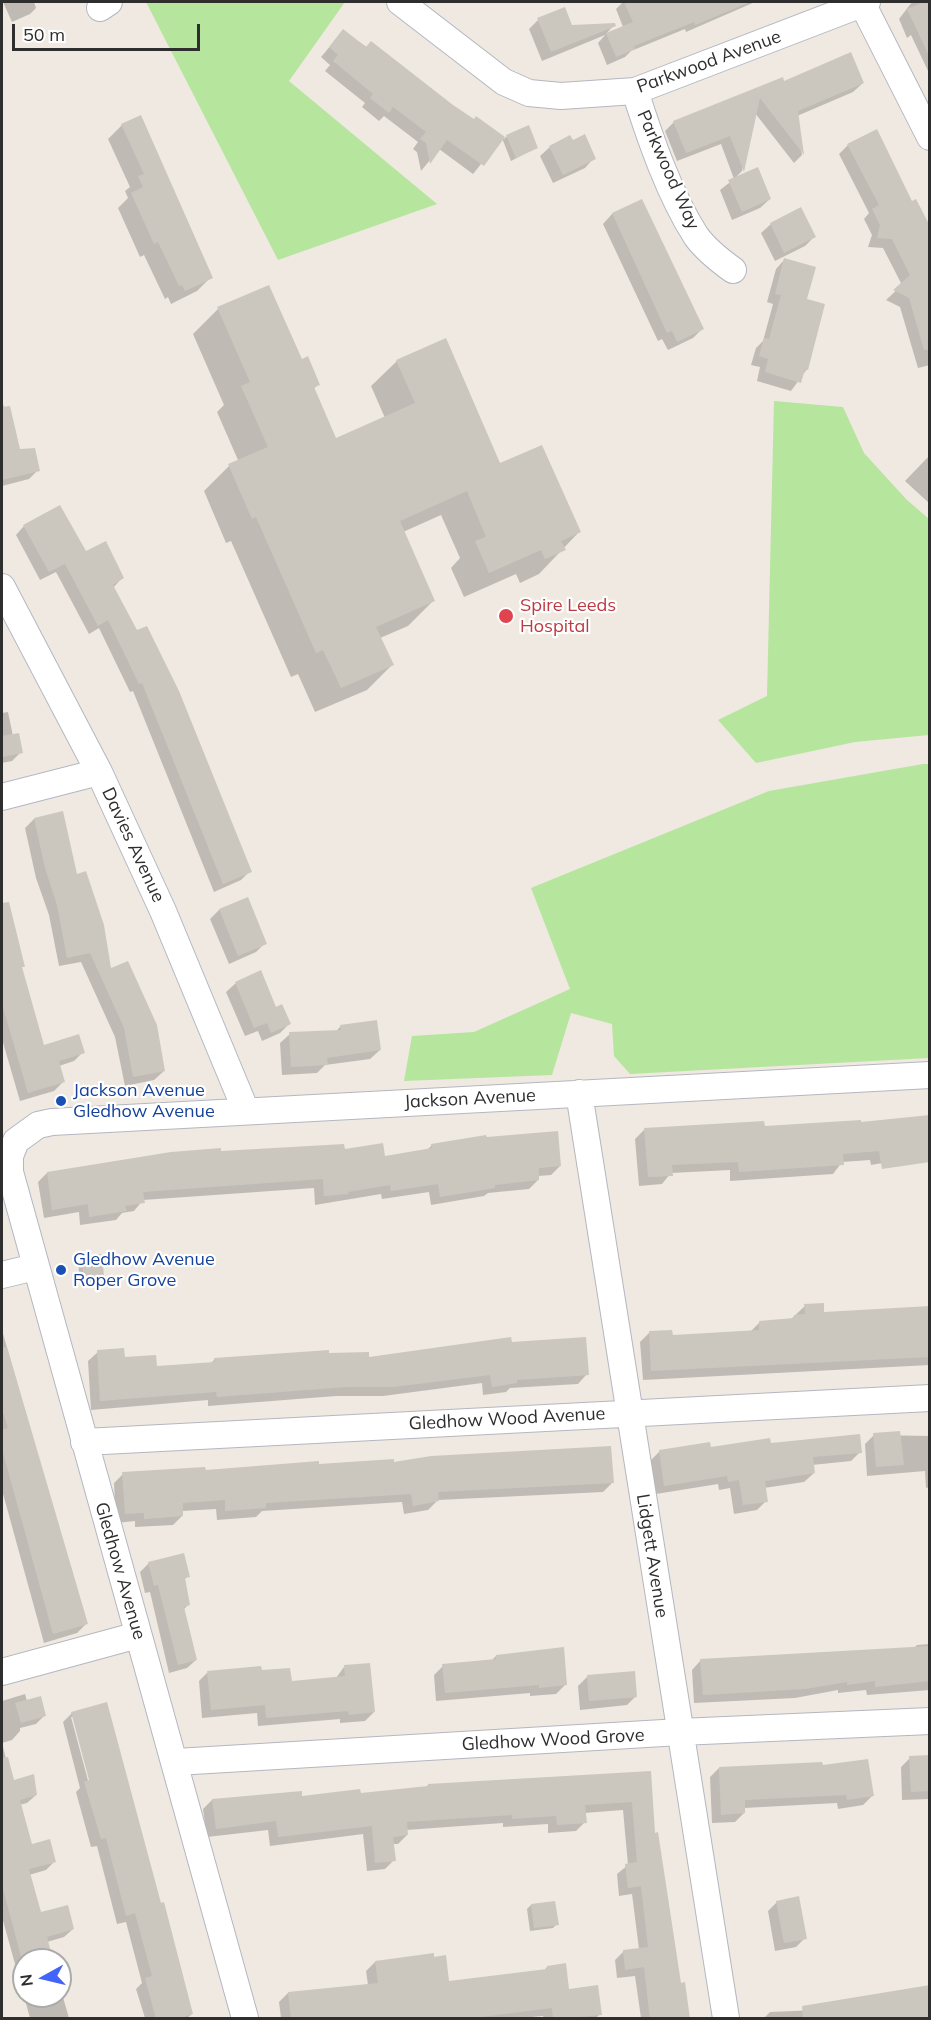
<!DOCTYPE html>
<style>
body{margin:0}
#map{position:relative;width:931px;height:2020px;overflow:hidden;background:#efe9e1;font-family:Mulish,sans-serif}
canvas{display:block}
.frame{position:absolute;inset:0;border:3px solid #2e2e2e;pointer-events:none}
.north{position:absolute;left:12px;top:1948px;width:60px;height:60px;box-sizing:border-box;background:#fff;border:2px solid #ababab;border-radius:50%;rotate:262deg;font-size:16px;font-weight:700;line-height:24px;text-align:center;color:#2e2e2e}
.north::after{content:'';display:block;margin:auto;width:21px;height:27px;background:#4264fb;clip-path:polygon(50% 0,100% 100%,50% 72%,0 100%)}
.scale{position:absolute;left:12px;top:24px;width:188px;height:27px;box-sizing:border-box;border:3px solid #2e2e2e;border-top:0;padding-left:8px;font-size:18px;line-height:21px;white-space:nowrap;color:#2e2e2e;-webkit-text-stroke:4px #fff;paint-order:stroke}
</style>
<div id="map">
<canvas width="931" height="2020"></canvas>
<div class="frame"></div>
<div class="north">N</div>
<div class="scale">50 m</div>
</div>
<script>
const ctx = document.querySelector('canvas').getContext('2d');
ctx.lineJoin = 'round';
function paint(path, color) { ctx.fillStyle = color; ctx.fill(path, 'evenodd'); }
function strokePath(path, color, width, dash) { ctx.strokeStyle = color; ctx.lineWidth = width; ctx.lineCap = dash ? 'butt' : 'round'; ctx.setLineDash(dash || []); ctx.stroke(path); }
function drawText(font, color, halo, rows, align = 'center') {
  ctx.font = font + ' Mulish,sans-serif'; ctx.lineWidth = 4.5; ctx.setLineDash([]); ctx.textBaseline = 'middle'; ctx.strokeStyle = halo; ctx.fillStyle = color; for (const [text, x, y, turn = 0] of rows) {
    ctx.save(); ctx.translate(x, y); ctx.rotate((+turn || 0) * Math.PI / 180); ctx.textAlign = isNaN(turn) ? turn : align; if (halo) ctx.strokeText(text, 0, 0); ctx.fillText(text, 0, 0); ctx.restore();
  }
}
const green = new Path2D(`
 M146,2H345L289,81L437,204L278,260Z
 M774,401L843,407L864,453L906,499L929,519V735L855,742L756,763L718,720L767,696Z
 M923,764H930L929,1058L630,1074L614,1056L612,1024L571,1013L552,1075L404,1081L412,1036L474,1032L570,989L531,888L769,791Z`);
const shadow = new Path2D(`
 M3,2H34L36,8L30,14L12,22Z
 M623,2H755L686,32L685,29L631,51L625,57L607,65L598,43L606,34L623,27L616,9Z
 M912,2H930V75L911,35L907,38L899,19Z
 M538,20L571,27L614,25L605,35L542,61L529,29Z
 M343,31L474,120L476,118L504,139L507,136L536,148L511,161L502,138L473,174L439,149L421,171L417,152L413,149L418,142L384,116L379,121L362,107L365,103L325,71L330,65L321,57Z
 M783,83H863L853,92L797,116L802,155L794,163L755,113L742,171L735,178L770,199L760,208L732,220L720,190L734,179L721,144L677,161L665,131L674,122Z
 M122,125L211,277L197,291L171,304L168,297L165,299L144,255L140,257L118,208L128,198L125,191L130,187L108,139Z
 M572,142L594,158L585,168L553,183L540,156L550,147Z
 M848,145L911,203L930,231V365L918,368L900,307L886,300L902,285L883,248L868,247L872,235L864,219L869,213L839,154Z
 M641,201L702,329L693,338L668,350L662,339L658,341L603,224L612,214Z
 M800,209L814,237L805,246L775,261L761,233L771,224Z
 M784,260L805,300L807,369L791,391L757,381L760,367L751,365L756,348L763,341L773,304L767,302L776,269Z
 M218,309L301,361L318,385L313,389L336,440L385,418L371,386L397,361L445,340L499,465L579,532L539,574L520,583L516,574L464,597L451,568L460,558L441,515L403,532L433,601L408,626L380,638L392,665L367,690L315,712L298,674L291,677L231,541L226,543L204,491L229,466L238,460L217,412L224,405L193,334Z
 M2,401L18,451L38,470L29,479L2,486Z
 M930,455V504L905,481Z
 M24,526L85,553L122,578L113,588L250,871L241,880L214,892L133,691L130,692L99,628L89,634L56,572L40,580L16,535Z
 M8,712L13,736L21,752L12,761L2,763V713Z
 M62,813L76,876L110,970L164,1071L154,1080L125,1086L115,1037L81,962L59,966L49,915L36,878L25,828L34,819Z
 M247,899L265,943L256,952L229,964L210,919L219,910Z
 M2,908L8,932L23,966L21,969L43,1046L83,1052L74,1061L59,1066L63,1082L54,1091L20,1101L2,1039Z
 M236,983L276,1009L289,1024L280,1033L262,1041L258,1031L245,1036L226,992Z
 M341,1026L380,1050L370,1059L325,1065L317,1073L282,1075L280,1043L290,1034L336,1031Z
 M860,1124L901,1160L871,1165L870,1160L842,1162L833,1174L730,1181V1170L671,1173L662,1184L639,1186L635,1139L644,1130Z
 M432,1145L560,1166L551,1175L538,1176V1180L529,1189L488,1193L484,1196L431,1205L429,1192L382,1199L381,1194L315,1205L314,1188L143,1200L134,1211L122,1213L116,1220L80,1225L79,1212L44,1218L38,1182L47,1173L220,1153L344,1151L384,1158L426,1151Z
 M82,1258L103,1276L98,1280L80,1282L78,1262Z
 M805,1306L823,1314L930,1308V1365L643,1380L640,1342L649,1333L671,1336L750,1332L760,1322L790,1320Z
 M2,1330L86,1624L77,1633L44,1643L2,1490Z
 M510,1344L587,1374L578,1384L510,1388L506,1392L483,1395L482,1383L383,1396H336L208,1406V1400L91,1410L88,1361L98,1352L155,1367L210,1364L215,1359L328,1355L368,1359Z
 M874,1435L930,1436V1487L926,1488L925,1471L867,1476L865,1444Z
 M770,1445L860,1452L851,1461L812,1465L814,1473L804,1482L764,1488L766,1501L757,1510L734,1514L730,1488L719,1490L718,1484L656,1494L650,1461L660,1451Z
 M393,1464L612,1483L603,1492L438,1500L428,1510L404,1514L402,1502L262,1511L256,1517L217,1520L216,1509L182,1511V1516L173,1525L135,1527V1521L116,1523L114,1483L123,1474Z
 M149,1563L188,1576L184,1580L188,1605L183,1610L196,1660L187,1668L169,1673L150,1592L145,1593L140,1572Z
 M930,1644V1690L867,1695L866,1690L838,1693V1690L795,1698L694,1703L692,1670L701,1660L913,1649L917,1645Z
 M496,1656L566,1684L556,1694L530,1696V1693L436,1701L434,1675L443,1666L491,1661Z
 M344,1667L374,1712L365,1721L340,1723V1719L258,1726L257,1713L202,1718L199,1681L207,1673L260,1672L290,1683L336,1678Z
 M587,1677L636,1696L627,1705L580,1710L578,1686Z
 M25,1694L27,1701L44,1716L36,1724L20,1728V1731L12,1740L2,1743V1701Z
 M106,1704L160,1904H163L192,2014L187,2018H145L136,1989L142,1983L126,1922L117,1924L97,1846L91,1847L76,1792L80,1788L63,1722L72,1713ZM71,1717H74L92,1787L90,1788Z
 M2,1743L12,1782L36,1795L27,1803L19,1805L30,1845L54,1862L46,1870L29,1875L39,1914L73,1929L64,1937L47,1942L52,1960H24V1996H60V1987L69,2018H30L2,1917Z
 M930,1757V1799L902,1800L901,1767L910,1758Z
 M821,1767L872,1796L863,1805L838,1809L837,1803L744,1808V1813L735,1822L712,1823L710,1777L719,1768Z
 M649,1772L654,1834L680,1985L688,2018H641L635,1976L617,1978L615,1960L624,1951L639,1949L632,1894L619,1896L617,1874L628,1865L623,1810L584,1813L585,1822L576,1831L548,1833V1824L503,1827V1823L406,1830L407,1835L398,1844H393L394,1860L385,1869L367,1871L363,1834L270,1846L268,1830L207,1837L203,1809L212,1800L360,1795L425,1788L428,1785Z
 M777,1902L805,1938L796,1947L775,1951L768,1911Z
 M531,1905L557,1924L553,1928L530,1931L527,1909Z
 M375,1962L448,1983L544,1971L547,1967L568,1990L600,2014L596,2018H544L543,2016L521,2018H281L279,2002L288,1993L368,1985L366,1971Z
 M818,2010L930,2018H764L770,2012Z`);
const building = new Path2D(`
 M624,2H750L695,25L694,22L634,46L635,49L616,57L606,33L633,22Z
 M924,2H930V58L907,9Z
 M565,7L572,25L615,23L616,26L551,52L537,18Z
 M343,29L366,47L371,41L453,105L474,119L476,116L505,137L484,166L447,140L430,164L426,143L420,139L426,132L393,107L389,113L370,98L373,94L333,61L338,55L329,47Z
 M851,52L864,83L798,111L804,155L760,98L744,172L730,136L686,153L673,121L783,77L784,81Z
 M141,115L213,278L185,291L182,285L179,286L158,242L154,244L131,193L143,187L138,176L144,174L121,124Z
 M529,125L538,148L516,158L506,135Z
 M877,129L912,201L916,199L930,226V350H924L909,298L893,290L910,275L892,239L877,238L880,225L872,209L879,205L847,144Z
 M585,134L596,159L563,175L549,146L570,135L573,140Z
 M758,167L771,199L742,212L728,180Z
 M642,199L704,329L677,342L672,331L667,333L612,213Z
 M801,207L816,237L784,253L770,223Z
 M784,258L816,267L807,299L825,304L808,370L805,369L801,383L765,372L768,359L759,356L764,338L769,339L781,295L775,294Z
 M269,285L302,359L308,356L320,385L314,387L336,438L415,403L396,360L446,338L500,463L542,445L581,532L561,541L566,550L545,559L541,550L489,573L475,541L486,537L467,491L400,521L435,601L376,627L394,665L341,688L323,650L316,653L256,517L252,519L228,464L268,447L241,386L250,382L217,307Z
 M10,406L20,449L35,448L40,471L2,480V407Z
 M60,505L86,551L106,541L124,578L113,585L137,630L147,626L179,691L252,872L223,884L142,683L139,684L108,620L98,626L65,564L49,572L23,525Z
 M19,733L23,753L2,757V736Z
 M63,811L77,874L86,871L104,925L111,968L128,961L157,1025L165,1071L133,1077L124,1028L90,953L67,958L57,905L45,868L34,818Z
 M248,897L267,944L238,956L219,909Z
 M9,902L25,967H22L44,1045L79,1034L85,1053L59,1061L65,1082L28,1093L2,1004V903Z
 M261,970L276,1007L282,1004L291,1024L271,1033L267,1023L254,1028L235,982Z
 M377,1020L381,1050L327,1058L328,1065L291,1067L289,1032L341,1030L340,1025Z
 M930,1115V1162L882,1169L879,1151L843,1154L844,1165L739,1172L738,1162L672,1165L673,1176L648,1177L644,1128L764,1121L765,1126L861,1120V1122Z
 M558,1131L561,1166L539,1168V1180L495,1185V1188L440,1197L438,1184L391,1191L390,1185L348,1192L349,1194L324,1196L323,1179L143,1192L145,1203L125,1206L127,1211L89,1217L88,1204L52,1210L47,1172L171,1152L221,1148V1151L344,1144L345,1149L383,1143L385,1156L432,1148L431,1144L486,1135L487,1137Z
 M102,1254L104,1276L84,1279L81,1256Z
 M824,1303V1312L930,1306V1357L651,1371L649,1331L672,1330L673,1335L759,1330V1321L794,1318V1315L805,1314L804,1304Z
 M511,1337L512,1342L586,1337L589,1375L517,1380V1383L492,1387L490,1375L393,1387H346L217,1397L216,1392L100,1401L97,1350L124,1348L125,1357L156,1355L157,1366L215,1362L214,1358L329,1350V1353L369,1352V1357Z
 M7,1347L88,1624L53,1634L2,1449V1430L8,1428L2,1409V1348Z
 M900,1431L904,1465L876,1467L873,1433Z
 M860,1434L862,1453L813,1457L815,1473L765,1481L768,1502L743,1505L739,1480L728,1482L727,1476L664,1486L659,1450L710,1442L711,1447L770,1438L771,1443Z
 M611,1446L614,1483L438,1492L439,1501L413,1506L411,1494L266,1503V1508L225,1511V1500L183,1503V1516L144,1519V1513L125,1514L122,1472L205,1467L206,1470L319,1461V1464L394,1459V1462L431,1456Z
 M184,1553L190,1577L185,1578L190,1605L184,1607L197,1660L178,1665L158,1585L154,1586L148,1562Z
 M930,1646V1681L875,1687V1681L847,1685V1682L805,1689L703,1695L700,1659Z
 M564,1647L567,1685L539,1688V1685L445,1693L442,1664L496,1659V1655Z
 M370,1663L375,1712L349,1715L348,1711L266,1718L265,1705L211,1710L207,1671L261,1666L262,1670L290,1668L292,1681L345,1676L344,1665Z
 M635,1671L637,1697L589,1701L587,1675Z
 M41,1696L46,1716L21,1723L15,1703Z
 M107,1702L161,1903L164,1902L193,2014L177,2019H156L145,1978L152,1976L135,1913L126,1916L106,1838L101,1839L84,1782L89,1780L71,1712Z
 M930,1755V1791L911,1792L909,1756Z
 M8,1757L14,1780L34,1774L37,1795L20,1800L32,1844L50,1839L56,1862L29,1869L41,1912L68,1905L74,1929L47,1937L53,1960H22L2,1885V1758Z
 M868,1759L874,1796L847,1800L846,1795L745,1800V1813L721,1815L719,1767L822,1762L823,1765Z
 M651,1771L655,1833L658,1832L681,1983L685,1982L690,2019H650L644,1967L625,1970L623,1950L648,1947L641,1886L628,1888L625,1864L637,1862L632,1802L585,1805L587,1823L557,1825L556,1816L512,1819V1815L407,1822L408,1835L393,1837L396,1861L375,1863L372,1826L278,1837L276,1821L216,1829L212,1799L302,1791V1796L360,1789L361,1793L428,1786V1784Z
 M799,1896L807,1939L784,1943L776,1901Z
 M555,1901L559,1925L534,1928L531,1904Z
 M434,1953V1957L446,1955L449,1981L547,1969V1966L566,1963L569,1989L598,1985L602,2015L553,2019L552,2008L465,2019H291L288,1992L378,1983L375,1961Z
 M930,1985V2019H803L802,2006Z`);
const street = new Path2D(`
 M400,2L504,82L529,93L561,96L635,91L867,2
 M862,3L930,137
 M100,8L109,2
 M635,91C650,138 669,194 696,236C706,250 719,260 733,270
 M2,587L99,772L163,911L246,1111
 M2,797L99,772
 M579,1093L726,2018
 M16,1141L38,1125L52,1122L930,1075
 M16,1141L10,1156V1172L245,2018
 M2,1275L35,1267
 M84,1442L930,1398
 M2,1672L138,1635
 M176,1762L680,1732L930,1721`);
const markers = [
 [506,616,8,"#e0444e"],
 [61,1101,6,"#1a4fb4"],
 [61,1270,6,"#1a4fb4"]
];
const streetNames = [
 ["Parkwood Avenue",709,62,-20],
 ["Parkwood Way",668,170,66],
 ["Davies Avenue",133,845,65],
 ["Jackson Avenue",470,1099,-3],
 ["Gledhow Wood Avenue",507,1419,-3],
 ["Lidgett Avenue",652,1556,81],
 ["Gledhow Avenue",120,1571,74],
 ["Gledhow Wood Grove",553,1740,-3]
];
const healthNames = [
 ["Spire Leeds",520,606],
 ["Hospital",520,627]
];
const transitNames = [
 ["Jackson Avenue",73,1091],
 ["Gledhow Avenue",73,1112],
 ["Gledhow Avenue",73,1260],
 ["Roper Grove",73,1281]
];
paint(green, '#b6e59e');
paint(shadow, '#0003');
paint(building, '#cbc7bf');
strokePath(street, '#b4b7c1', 28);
strokePath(street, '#fff', 26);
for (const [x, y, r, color] of markers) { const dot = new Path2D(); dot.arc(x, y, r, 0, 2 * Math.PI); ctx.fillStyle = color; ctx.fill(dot); strokePath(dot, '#fff', 2); }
drawText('18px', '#2e2e2e', '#fff', streetNames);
drawText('18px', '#be3a42', '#fff', healthNames, 'left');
drawText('18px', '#164399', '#fff', transitNames, 'left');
</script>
